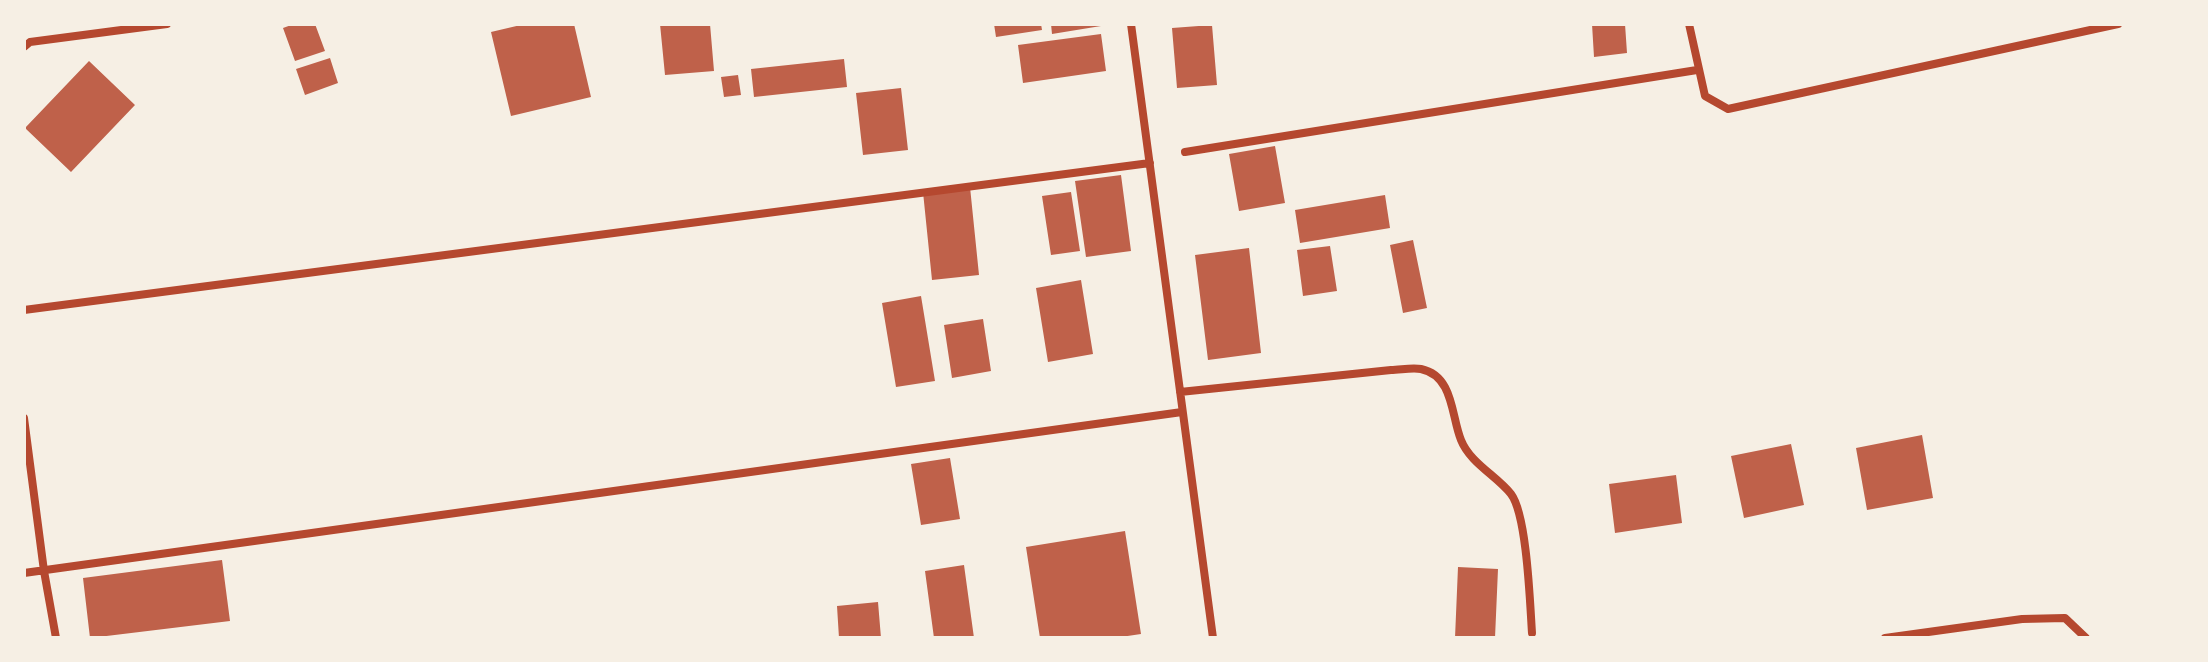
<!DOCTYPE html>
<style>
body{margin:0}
#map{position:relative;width:2208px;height:662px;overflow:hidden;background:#f6efe4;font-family:Inter,sans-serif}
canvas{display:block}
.frame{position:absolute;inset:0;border:26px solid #f6efe4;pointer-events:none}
</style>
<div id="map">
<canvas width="2208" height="662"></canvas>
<div class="frame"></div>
</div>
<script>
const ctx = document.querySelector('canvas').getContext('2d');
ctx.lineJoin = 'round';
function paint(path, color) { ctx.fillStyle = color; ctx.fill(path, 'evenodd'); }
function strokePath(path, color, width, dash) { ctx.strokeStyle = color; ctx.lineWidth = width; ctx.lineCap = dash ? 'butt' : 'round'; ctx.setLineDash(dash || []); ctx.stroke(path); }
const building = new Path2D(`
 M294,24H315L325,51L295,61L283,28Z
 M525,24H574L591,97L511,116L491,32Z
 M660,24H710L714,71L665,75Z
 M994,24H1041L1042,30L996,37Z
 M1051,24H1101V26L1052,34Z
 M1592,24H1625L1627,53L1594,57Z
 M1212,25L1217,85L1177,88L1172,28Z
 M1101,34L1106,71L1023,83L1018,45Z
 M330,58L338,83L305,95L296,69Z
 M844,59L847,87L754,97L751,69Z
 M89,61L135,105L71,172L25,128Z
 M738,75L741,95L724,97L721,77Z
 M901,88L908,150L863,155L856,93Z
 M1275,146L1285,203L1239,211L1229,154Z
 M1121,175L1131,251L1086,257L1075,181Z
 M970,187L979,275L932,280L923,192Z
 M1071,192L1080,251L1051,255L1042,196Z
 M1385,195L1390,228L1300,243L1295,210Z
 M1413,240L1427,308L1403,313L1390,245Z
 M1330,246L1337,291L1303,296L1297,250Z
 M1249,248L1261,353L1208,360L1195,255Z
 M1081,280L1093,354L1048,362L1036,288Z
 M921,296L935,381L896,387L882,303Z
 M983,319L991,371L952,378L944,325Z
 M1922,435L1933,498L1867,510L1856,448Z
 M1791,444L1804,505L1744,518L1731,456Z
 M950,458L960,519L921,525L911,464Z
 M1676,475L1682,523L1615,533L1609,484Z
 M1125,531L1141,634L1114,638H1040L1026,547Z
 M222,560L230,621L90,638L83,578Z
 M964,565L974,638H934L925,571Z
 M1458,567L1498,569L1495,638H1455Z
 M878,602L881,638H839L837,606Z`);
const minor = new Path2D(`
 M1131,24L1213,638
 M1689,24L1705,96L1728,109L2118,24
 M24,47L30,42L167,24
 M1185,152L1697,70
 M24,310L1150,163
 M1180,392L1391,370C1400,370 1412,367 1421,369C1454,376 1451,416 1461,440C1470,463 1497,476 1511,494C1527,515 1530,604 1532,633
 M24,418L44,571L56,638
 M24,573L1182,412
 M1885,638L2022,619L2065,618L2086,638`);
paint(building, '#bf614a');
strokePath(minor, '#b5482f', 8);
</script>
